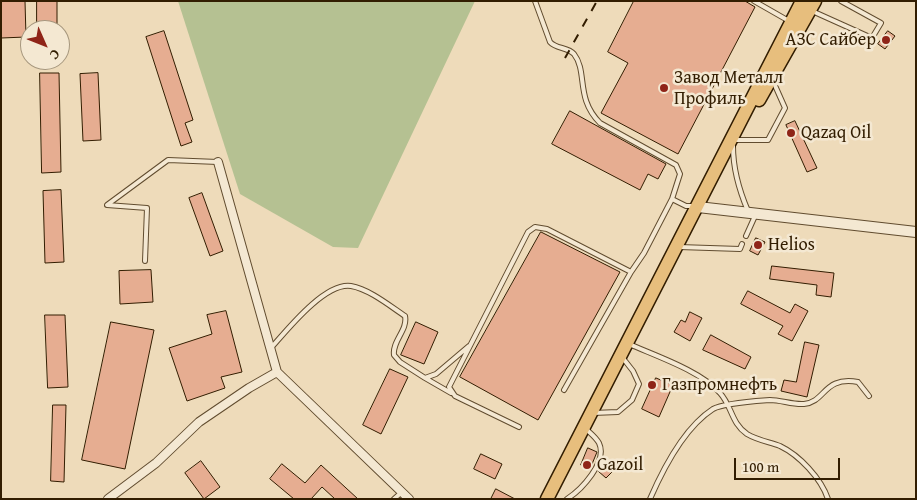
<!DOCTYPE html>
<meta charset="utf-8">
<style>
body{margin:0}
#map{position:relative;width:917px;height:500px;overflow:hidden;background:#eedbba;font-family:"Gentium Book Plus",serif}
canvas{display:block}
.frame{position:absolute;inset:0;border:2px solid #321d01;pointer-events:none}
.north{position:absolute;left:20px;top:20px;width:50px;height:50px;box-sizing:border-box;background:#f4e8d2;border:1px solid #a6977e;border-radius:50%;rotate:134deg;font-size:14px;font-weight:700;line-height:20px;text-align:center;color:#321d01}
.north::after{content:'';display:block;margin:auto;width:18px;height:22px;background:#8f2418;clip-path:polygon(50% 0,100% 100%,50% 72%,0 100%)}
.scale{position:absolute;left:734px;top:458px;width:106px;height:22px;box-sizing:border-box;border:2px solid #321d01;border-top:0;padding-left:6px;font-size:15px;line-height:18px;white-space:nowrap;color:#321d01;-webkit-text-stroke:4px #f4e8d2;paint-order:stroke}
</style>
<div id="map">
<canvas width="917" height="500"></canvas>
<div class="frame"></div>
<div class="north">С</div>
<div class="scale">100 m</div>
</div>
<script>
const ctx = document.querySelector('canvas').getContext('2d');
ctx.lineJoin = 'round';
function paint(path, color) { ctx.fillStyle = color; ctx.fill(path, 'evenodd'); }
function strokePath(path, color, width, dash) { ctx.strokeStyle = color; ctx.lineWidth = width; ctx.lineCap = dash ? 'butt' : 'round'; ctx.setLineDash(dash || []); ctx.stroke(path); }
function drawText(font, color, halo, rows, align = 'center') {
  ctx.font = font + ' "Gentium Book Plus",serif'; ctx.lineWidth = 5; ctx.setLineDash([]); ctx.textBaseline = 'middle'; ctx.strokeStyle = halo; ctx.fillStyle = color; for (const [text, x, y, turn = 0] of rows) {
    ctx.save(); ctx.translate(x, y); ctx.rotate((+turn || 0) * Math.PI / 180); ctx.textAlign = isNaN(turn) ? turn : align; if (halo) ctx.strokeText(text, 0, 0); ctx.fillText(text, 0, 0); ctx.restore();
  }
}
const green = new Path2D(`
 M178,1H475L358,248L333,247L240,194Z`);
const building = new Path2D(`
 M1,1H25L26,37L1,38Z
 M37,1H57V30H37Z
 M634,1H745L755,7L678,154L601,113L628,63L608,52Z
 M164,31L193,120L185,123L192,142L181,146L146,37Z
 M888,31L895,36L885,49L878,44Z
 M40,73H59L61,172L42,173Z
 M98,73L101,140L83,141L80,74Z
 M570,111L666,164L658,179L648,174L640,190L552,144Z
 M795,121L817,168L807,172L786,125Z
 M61,190L64,262L45,263L43,191Z
 M202,193L223,251L210,256L189,198Z
 M541,232L620,272L538,420L460,377Z
 M756,238L765,242L758,255L750,251Z
 M772,266L834,273L831,297L816,295L817,285L770,279Z
 M151,270L153,302L120,304L119,271Z
 M748,291L790,313L795,304L808,311L792,341L778,334L783,326L741,304Z
 M226,311L242,372L221,377L225,388L187,401L169,348L212,334L207,315Z
 M690,312L702,318L690,341L674,332L681,320L685,322Z
 M45,315H65L68,387L48,388Z
 M111,322L154,330L125,469L82,460Z
 M416,322L438,332L424,364L401,355Z
 M711,335L751,357L745,369L703,350Z
 M805,342L819,345L807,397L781,391L784,380L796,382Z
 M390,369L408,377L381,434L363,425Z
 M656,378L673,385L659,417L642,409Z
 M53,405H66L64,482L51,481Z
 M588,448L597,452L590,469L581,465Z
 M481,454L502,464L495,479L474,469Z
 M201,461L220,487L204,499L185,473Z
 M282,464L305,483L321,465L358,499H335L322,487L311,499H294L270,479Z
 M604,464L612,472L606,478L598,471Z
 M496,489L515,499H491Z`);
const service = new Path2D(`
 M535,1L550,42C556,49 568,47 574,54C588,72 575,98 600,123L676,165L680,174L672,199L686,206H694
 M754,1L789,21
 M812,11L872,38L881,23L841,1
 M734,140H768L785,108L773,81
 M733,146C733,169 739,190 748,211
 M746,236L755,216
 M679,247L740,249L742,244
 M145,261L147,208L107,205L168,160L218,162
 M629,344C656,356 701,371 720,393C732,406 731,423 747,434C757,440 769,442 780,446C799,455 821,478 828,499
 M271,348C287,330 325,282 351,286C369,289 390,306 405,316C408,330 392,341 394,355L400,362L425,378L436,374L469,346
 M425,378L451,393
 M564,390L631,272
 M593,413L618,412L632,400L639,384L633,371L622,357
 M519,427L455,396L449,387L528,232L535,227L547,229L631,272L644,253L672,199
 M394,499L402,492
 M567,499C581,490 608,462 599,443C596,437 590,433 585,428
 M650,499C663,469 685,427 713,409C724,403 757,401 770,400C781,400 793,405 804,404C826,402 823,376 858,382L869,396`);
const minor = new Path2D(`
 M218,162L277,372L409,499
 M108,499L156,463L199,422L249,388L277,372`);
const tertiary = new Path2D(`
 M698,207L916,232`);
const primary = new Path2D(`
 M759,100L815,1
 M547,499L802,1`);
const rail = new Path2D(`
 M565,58L597,1`);
const markers = [
 [886,40,5,"#8f2418"],
 [664,88,5,"#8f2418"],
 [791,133,5,"#8f2418"],
 [758,245,5,"#8f2418"],
 [652,385,5,"#8f2418"],
 [587,465,5,"#8f2418"]
];
const poiNames = [
 ["АЗС Сайбер",876,40,"right"],
 ["Завод Металл",674,78],
 ["Профиль",674,99],
 ["Qazaq Oil",801,133],
 ["Helios",768,245],
 ["Газпромнефть",662,385],
 ["Gazoil",597,465]
];
paint(green, '#b5c192');
paint(building, '#e6ad91');
strokePath(building, '#321d01', 1);
strokePath(service, '#614c2f', 6);
strokePath(minor, '#614c2f', 10);
strokePath(tertiary, '#614c2f', 12);
strokePath(primary, '#321d01', 15);
strokePath(service, '#f4e8d2', 4);
strokePath(minor, '#f4e8d2', 8);
strokePath(tertiary, '#f4e8d2', 10);
strokePath(primary, '#e7be7d', 12);
strokePath(rail, '#321d01', 2, [9, 9]);
for (const [x, y, r, color] of markers) { const dot = new Path2D(); dot.arc(x, y, r, 0, 2 * Math.PI); ctx.fillStyle = color; ctx.fill(dot); strokePath(dot, '#f4e8d2', 2); }
drawText('18px', '#321d01', '#f4e8d2', poiNames, 'left');
</script>
